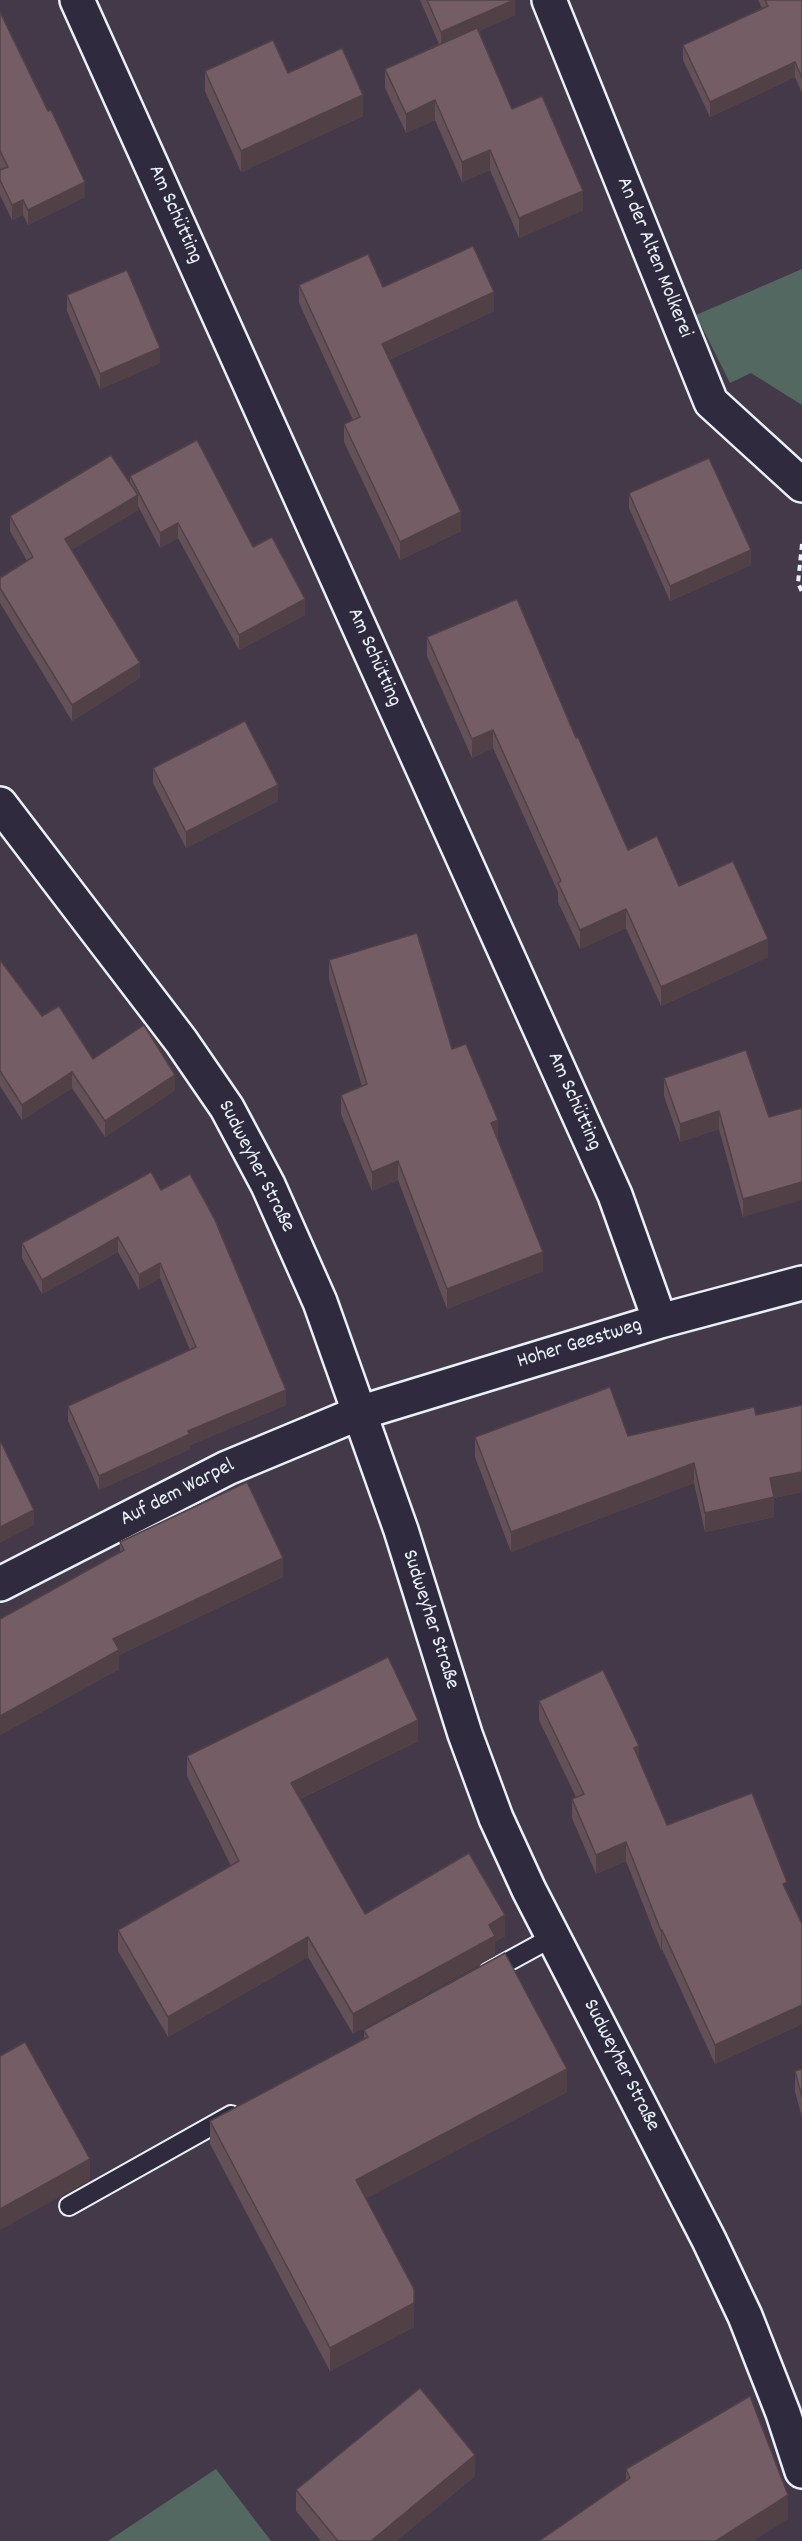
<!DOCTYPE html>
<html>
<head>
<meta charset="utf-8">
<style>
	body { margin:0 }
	canvas { display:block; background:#443949 }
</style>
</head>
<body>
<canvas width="802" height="2541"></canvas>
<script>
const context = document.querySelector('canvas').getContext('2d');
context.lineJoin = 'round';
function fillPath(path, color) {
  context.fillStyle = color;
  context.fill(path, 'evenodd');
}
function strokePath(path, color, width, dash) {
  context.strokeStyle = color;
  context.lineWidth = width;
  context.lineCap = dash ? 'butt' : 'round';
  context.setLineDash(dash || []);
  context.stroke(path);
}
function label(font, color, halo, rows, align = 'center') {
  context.font = font + ' Dekko,sans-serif';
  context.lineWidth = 5;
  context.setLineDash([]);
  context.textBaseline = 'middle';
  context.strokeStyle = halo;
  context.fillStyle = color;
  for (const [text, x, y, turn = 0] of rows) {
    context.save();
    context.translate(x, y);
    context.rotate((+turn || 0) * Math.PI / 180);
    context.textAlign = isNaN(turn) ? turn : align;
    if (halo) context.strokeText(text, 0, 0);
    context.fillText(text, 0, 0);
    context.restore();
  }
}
const green = new Path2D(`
	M 802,269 L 802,405 L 751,373 L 730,383 L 696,315 Z
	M 216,2469 L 271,2541 L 108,2541 Z`);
const path = new Path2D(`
	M 802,544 L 798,583 L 802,592`);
const service = new Path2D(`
	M 489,1972 L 553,1937
	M 69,2206 L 231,2115`);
const minor = new Path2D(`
	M 77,0 L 615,1195 L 660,1321
	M 549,0 L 711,402 L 802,485
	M 0,1584 L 227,1468 L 359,1413 L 660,1321 L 802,1283`);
const tertiary = new Path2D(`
	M 0,804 L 181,1041 L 227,1108 L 268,1185 L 320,1302 L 401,1530 L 465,1734 L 496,1818 L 529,1890 L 709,2240 L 745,2316 L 783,2413 L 802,2471`);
const wall = new Path2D(`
	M 420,0 L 515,0 L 515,15 L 479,31 L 512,109 L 583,210 L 519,238 L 490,170 L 462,182 L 435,120 L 406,133 L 385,88 L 385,69 L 439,44 Z
	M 758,0 L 802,0 L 802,93 L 795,77 L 710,117 L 683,60 L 683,45 L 762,8 Z
	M 0,12 L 85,197 L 28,225 L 23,215 L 12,220 L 0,195 L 0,170 L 1,170 L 0,167 Z
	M 205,71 L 288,73 L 363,116 L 241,172 L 205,91 Z
	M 299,285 L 383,287 L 494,311 L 389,360 L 461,531 L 400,560 L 344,442 L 344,424 L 353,420 L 299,303 Z
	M 67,295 L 160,363 L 100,389 L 67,311 Z
	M 130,476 L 253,547 L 305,615 L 239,650 L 178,538 L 160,548 L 138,506 L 138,510 L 71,550 L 140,678 L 72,721 L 0,603 L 0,578 L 27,561 L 10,531 L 10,516 L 130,483 Z
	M 629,493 L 751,565 L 670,601 L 629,508 Z
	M 427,637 L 576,738 L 628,850 L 679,886 L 768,957 L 661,1006 L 626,928 L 580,949 L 558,902 L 558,892 L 493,748 L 472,758 L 427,656 Z
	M 153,768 L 278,801 L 186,848 L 153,783 Z
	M 0,960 L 42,1016 L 93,1059 L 175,1090 L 105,1137 L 72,1088 L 22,1120 L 0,1086 Z
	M 329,960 L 452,1049 L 498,1139 L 543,1271 L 447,1309 L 398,1180 L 372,1191 L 341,1114 L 341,1095 L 362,1086 L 329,979 Z
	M 746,1050 L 743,1217 L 719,1129 L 680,1142 L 664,1096 L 664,1078 Z
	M 161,1190 L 286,1405 L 190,1445 L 190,1449 L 99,1490 L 68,1421 L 68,1406 L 190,1350 L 160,1278 L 139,1290 L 118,1252 L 42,1294 L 22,1258 L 22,1243 Z
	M 802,1405 L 802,1492 L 774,1498 L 774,1517 L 705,1532 L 694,1483 L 511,1552 L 475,1457 L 475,1437 L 628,1436 L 756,1415 Z
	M 120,1542 L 283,1577 L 119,1655 L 119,1669 L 0,1735 L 120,1552 Z
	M 539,1701 L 639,1759 L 667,1825 L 787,1891 L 802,1924 L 802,2024 L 715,2064 L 662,1949 L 661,1950 L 626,1861 L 596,1874 L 572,1818 L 572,1799 L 576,1797 L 539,1720 Z
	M 418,1741 L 300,1799 L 365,1914 L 505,1936 L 495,1942 L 495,1956 L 353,2034 L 308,1957 L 168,2037 L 118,1951 L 118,1930 L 231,1866 L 187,1776 L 187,1756 Z
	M 364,2030 L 567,2092 L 366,2198 L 414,2327 L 330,2371 L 210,2144 L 210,2121 L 364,2039 Z
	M 802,2069 L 802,2117 L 795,2092 L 795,2071 Z
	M 626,2469 L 788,2519 L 626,2481 Z
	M 475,2476 L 396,2541 L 321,2541 L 296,2511 L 296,2490 Z`);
const shadedWall = new Path2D(`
	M 515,0 L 515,15 L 441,48 L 441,32 Z
	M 795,62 L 795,77 L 710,117 L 710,102 Z
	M 363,95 L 363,116 L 241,172 L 241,151 Z
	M 435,100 L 435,120 L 406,133 L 406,114 Z
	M 490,150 L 490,170 L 462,182 L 462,162 Z
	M 85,182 L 85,197 L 28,225 L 28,210 Z
	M 583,191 L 583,210 L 519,238 L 519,218 Z
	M 23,200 L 23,215 L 12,220 L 12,205 Z
	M 494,292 L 494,311 L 382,363 L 382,344 Z
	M 160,348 L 160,363 L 100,389 L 100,374 Z
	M 138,495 L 138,510 L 65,554 L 65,539 Z
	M 461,512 L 461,531 L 400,560 L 400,542 Z
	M 178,523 L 178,538 L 160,548 L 160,533 Z
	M 751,550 L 751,565 L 670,601 L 670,586 Z
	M 305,599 L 305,615 L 239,650 L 239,635 Z
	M 140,663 L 140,678 L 72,721 L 72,705 Z
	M 493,730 L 493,748 L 472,758 L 472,739 Z
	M 278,785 L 278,801 L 186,848 L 186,832 Z
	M 626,909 L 626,928 L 580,949 L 580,930 Z
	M 768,939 L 768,957 L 661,1006 L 661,987 Z
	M 72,1072 L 72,1088 L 22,1120 L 22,1105 Z
	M 175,1075 L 175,1090 L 105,1137 L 105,1121 Z
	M 719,1111 L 719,1129 L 680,1142 L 680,1124 Z
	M 498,1120 L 498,1139 L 491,1123 Z
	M 398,1161 L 398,1180 L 372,1191 L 372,1172 Z
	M 802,1182 L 802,1200 L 743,1217 L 743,1199 Z
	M 118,1237 L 118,1252 L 42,1294 L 42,1280 Z
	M 543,1252 L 543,1271 L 447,1309 L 447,1289 Z
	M 160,1263 L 160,1278 L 139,1290 L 139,1275 Z
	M 286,1390 L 286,1405 L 190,1445 L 190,1449 L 99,1490 L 99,1476 L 188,1431 Z
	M 694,1463 L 694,1483 L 511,1552 L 511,1532 Z
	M 802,1472 L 802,1492 L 774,1498 L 774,1517 L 705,1532 L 705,1513 L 770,1478 Z
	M 34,1510 L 34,1525 L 0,1543 L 0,1527 Z
	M 283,1558 L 283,1577 L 119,1655 L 119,1669 L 0,1735 L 0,1716 L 113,1639 Z
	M 418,1720 L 418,1741 L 291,1803 L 291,1783 Z
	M 639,1746 L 639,1765 L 634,1748 Z
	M 626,1842 L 626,1861 L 596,1874 L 596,1855 Z
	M 505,1915 L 505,1936 L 495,1942 L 495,1956 L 353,2034 L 353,2014 L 489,1925 Z
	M 662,1930 L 662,1949 L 661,1950 L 661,1931 Z
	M 308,1937 L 308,1957 L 168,2037 L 168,2017 Z
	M 802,2005 L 802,2024 L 715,2064 L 715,2045 Z
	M 567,2069 L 567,2092 L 356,2204 L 356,2180 Z
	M 90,2159 L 90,2180 L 0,2230 L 0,2209 Z
	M 414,2303 L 414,2327 L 330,2371 L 330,2348 Z
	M 475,2455 L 475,2476 L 396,2541 L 371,2541 Z
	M 788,2495 L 788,2519 L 753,2541 L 716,2541 Z`);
const building = new Path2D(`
	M 427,0 L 514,0 L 441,32 Z
	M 765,0 L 802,0 L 802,78 L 795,62 L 710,102 L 683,45 L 768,6 Z
	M 0,12 L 48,111 L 51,110 L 85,182 L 28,210 L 23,200 L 12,205 L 0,180 L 0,170 L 8,167 L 0,151 Z
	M 477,28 L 512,109 L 542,96 L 583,191 L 519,218 L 490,150 L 462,162 L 435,100 L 406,114 L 385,69 Z
	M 273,40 L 288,73 L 342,48 L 363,95 L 241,151 L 205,71 Z
	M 473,246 L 494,292 L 382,344 L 461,512 L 400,542 L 344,424 L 360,417 L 299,285 L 368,254 L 383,287 Z
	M 127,270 L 160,348 L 100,374 L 67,295 Z
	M 197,440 L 253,547 L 272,537 L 305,599 L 239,635 L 178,523 L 160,533 L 130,476 Z
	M 111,455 L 138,495 L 65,539 L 140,663 L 72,705 L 0,588 L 0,578 L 33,557 L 10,516 Z
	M 709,458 L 751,550 L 670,586 L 629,493 Z
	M 517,599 L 576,738 L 578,737 L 628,850 L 657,836 L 679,886 L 733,861 L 768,939 L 661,987 L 626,909 L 580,930 L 558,883 L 561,881 L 493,730 L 472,739 L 427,637 Z
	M 245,721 L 278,785 L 186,832 L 153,768 Z
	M 417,933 L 452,1049 L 466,1044 L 498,1120 L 491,1123 L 543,1252 L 447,1289 L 398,1161 L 372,1172 L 341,1095 L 367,1084 L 329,960 Z
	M 0,960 L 42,1016 L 59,1006 L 93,1059 L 144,1025 L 175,1075 L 105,1121 L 72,1072 L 22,1105 L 0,1071 Z
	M 746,1050 L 769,1117 L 802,1108 L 802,1182 L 743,1199 L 719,1111 L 680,1124 L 664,1078 Z
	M 151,1172 L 161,1190 L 190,1174 L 215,1220 L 286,1390 L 188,1431 L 190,1434 L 99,1476 L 68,1406 L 196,1347 L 160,1263 L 139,1275 L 118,1237 L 42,1280 L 22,1243 Z
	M 610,1387 L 628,1436 L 754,1407 L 756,1415 L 802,1405 L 802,1472 L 770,1478 L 774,1497 L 705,1513 L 694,1463 L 511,1532 L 475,1437 Z
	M 1,1442 L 34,1510 L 0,1527 L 0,1443 Z
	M 247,1482 L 283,1558 L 113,1639 L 119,1650 L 0,1716 L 0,1619 L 124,1550 L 120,1542 Z
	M 388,1657 L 418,1720 L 291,1783 L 365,1914 L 469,1853 L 505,1915 L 489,1925 L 495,1936 L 353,2014 L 308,1937 L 168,2017 L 118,1930 L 239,1861 L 187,1756 Z
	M 603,1670 L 639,1746 L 634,1748 L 667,1825 L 752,1793 L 787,1882 L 783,1884 L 802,1924 L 802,2005 L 715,2045 L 662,1930 L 661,1931 L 626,1842 L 596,1855 L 572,1799 L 584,1794 L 539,1701 Z
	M 505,1953 L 567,2069 L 356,2180 L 414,2289 L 414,2303 L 330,2348 L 210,2121 L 368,2037 L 364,2030 Z
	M 25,2042 L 90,2159 L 0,2209 L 0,2056 Z
	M 802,2069 L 802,2097 L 795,2071 Z
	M 420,2388 L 475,2455 L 371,2541 L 338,2541 L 296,2490 Z
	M 750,2396 L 788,2495 L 716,2541 L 539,2541 L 630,2478 L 626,2469 Z`);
const streetNames = [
	["Am Schütting",174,215,66],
	["An der Alten Molkerei",653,258,68],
	["Am Schütting",373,658,66],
	["Am Schütting",573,1102,66],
	["Sudweyher Straße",255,1167,63],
	["Hoher Geestweg",580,1345,-17],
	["Auf dem Warpel",178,1494,-27],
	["Sudweyher Straße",429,1620,72],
	["Sudweyher Straße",620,2066,63]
];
fillPath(green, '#546862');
strokePath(service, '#e8f1f8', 22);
strokePath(minor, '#e8f1f8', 38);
strokePath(tertiary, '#e8f1f8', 38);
strokePath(path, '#e8f1f8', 4, [6, 4.5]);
strokePath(service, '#2f2a3d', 18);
strokePath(minor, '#2f2a3d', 33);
strokePath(tertiary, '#2f2a3d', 33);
fillPath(wall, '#645057');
fillPath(shadedWall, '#514147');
fillPath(building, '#745d65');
strokePath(building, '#514147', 1.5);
label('21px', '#e8f1f8', '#2f2a3d', streetNames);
</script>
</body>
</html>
